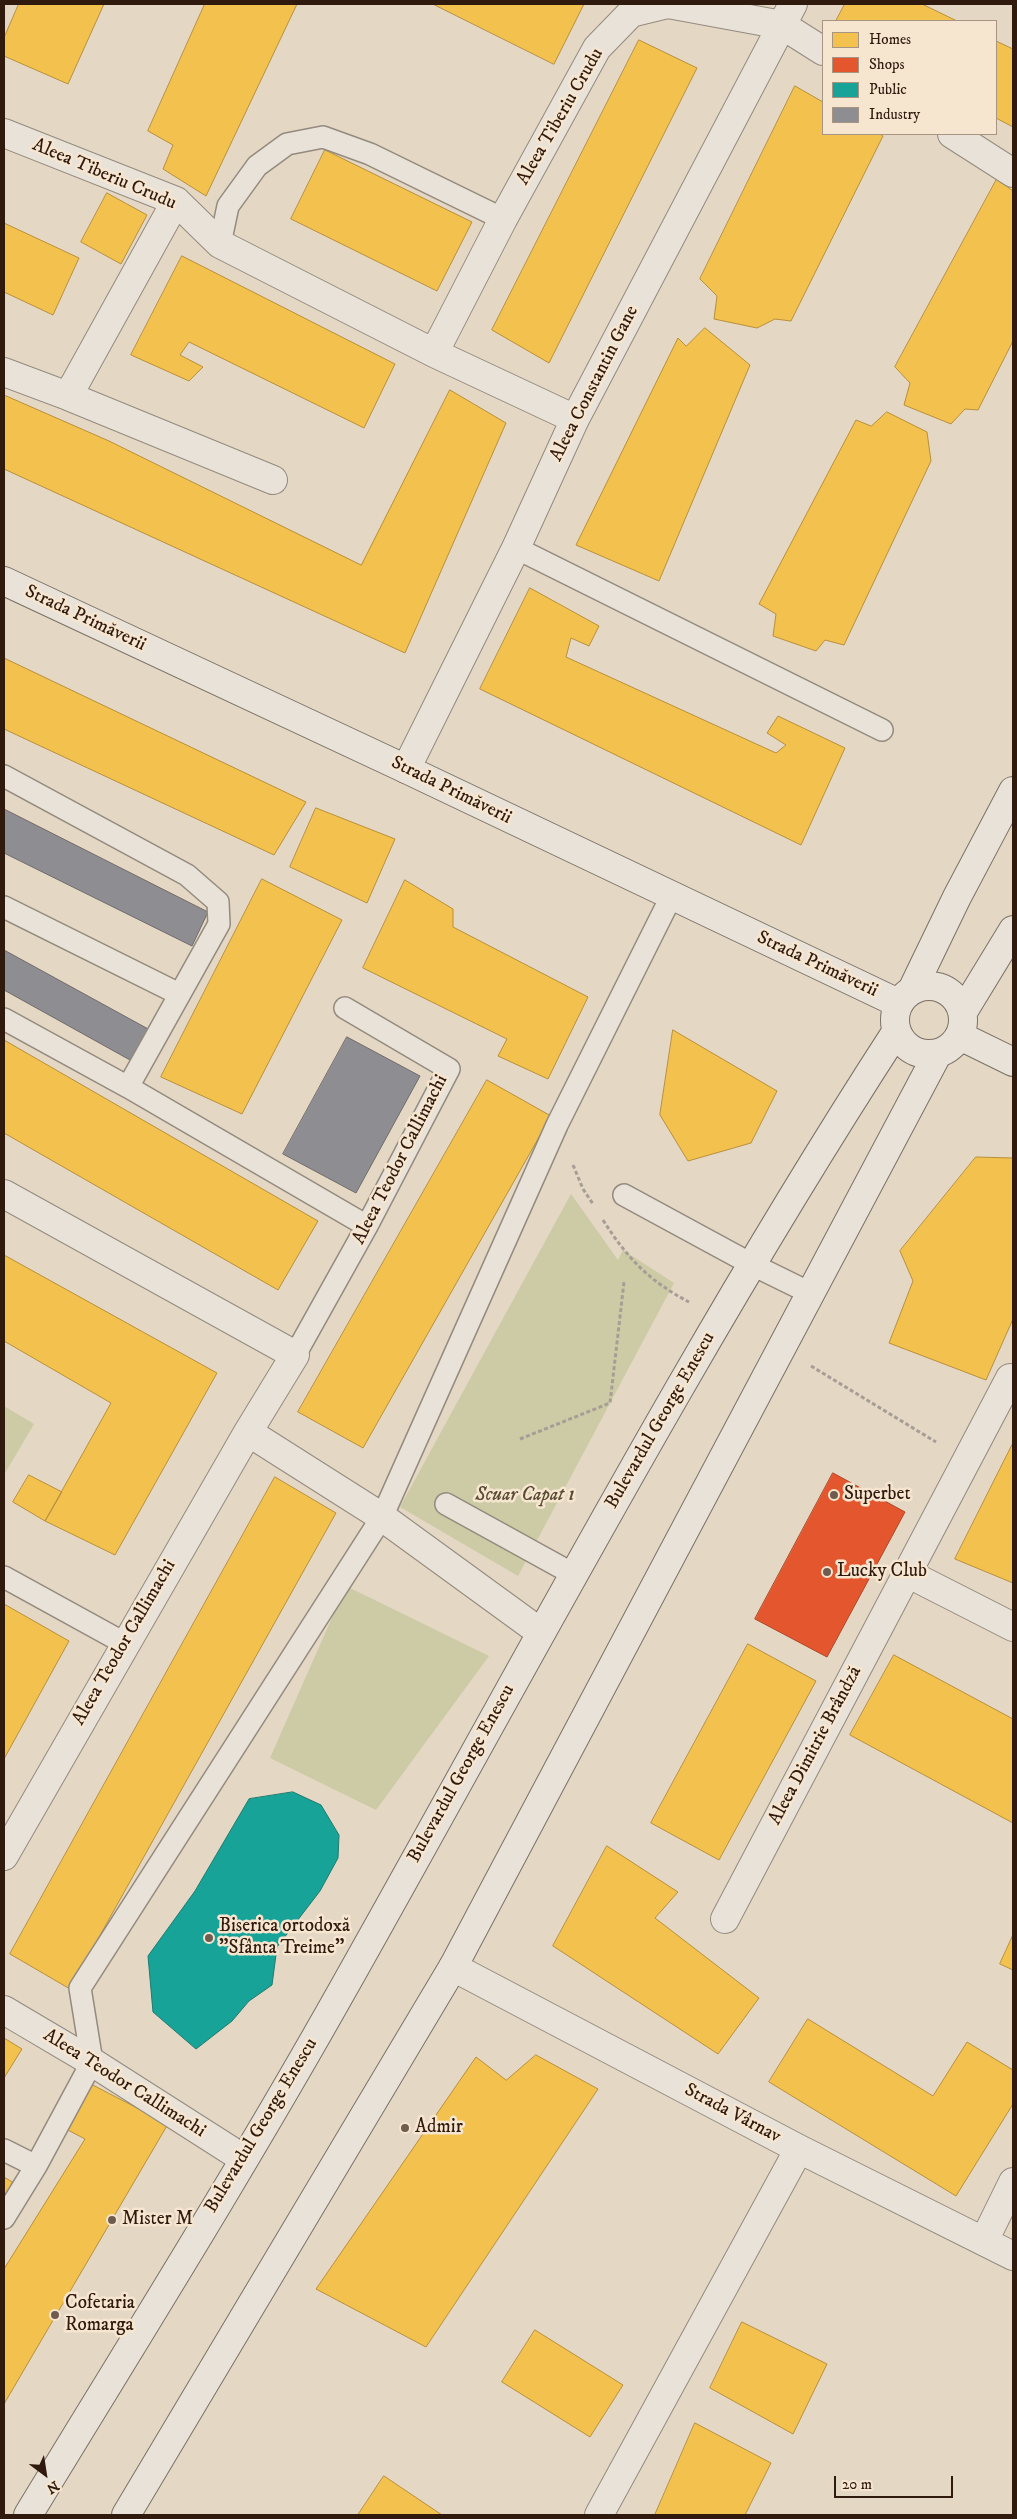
<!DOCTYPE html>
<html>
<head>
<meta charset="utf-8">
<style>
	body { margin:0 }
	#map { position:relative; width:1017px; height:2519px; overflow:hidden; background:#e4d7c4; font-family:"IM FELL DW Pica",serif }
	canvas { display:block }
	.frame { position:absolute; inset:0; border:5px solid #301a0e; pointer-events:none }
	.legend { position:absolute; left:822px; top:20px; width:175px; height:115px; box-sizing:border-box; background:#f6e6d0; border:1px solid #a79482; margin:0; padding:6px 9px; list-style:none; font-size:15px; color:#301a0e }
	.legend li { display:flex; align-items:center; gap:10px; height:25px }
	.legend b { width:25px; border:1px solid #a79482 }
	.north { position:absolute; left:20px; top:2449px; width:50px; height:50px; -webkit-text-stroke:4px #f6e6d0; paint-order:stroke; rotate:149deg; font-size:14px; font-weight:700; line-height:20px; text-align:center; color:#301a0e }
	.north::after { content:''; display:block; margin:auto; width:18px; height:22px; background:#301a0e; clip-path:polygon(50% 0,100% 100%,50% 72%,0 100%) }
	.scale { position:absolute; left:834px; top:2476px; width:119px; height:22px; box-sizing:border-box; border:2px solid #301a0e; border-top:0; padding-left:6px; font-size:15px; line-height:18px; white-space:nowrap; color:#301a0e; -webkit-text-stroke:4px #f6e6d0; paint-order:stroke }
</style>
</head>
<body>
<div id="map">
<canvas width="1017" height="2519"></canvas>
<div class="frame"></div>
<ul class="legend">
<li><b style="height:14px;background:#f2c14e"></b>Homes</li>
<li><b style="height:14px;background:#e4572e"></b>Shops</li>
<li><b style="height:14px;background:#17a398"></b>Public</li>
<li><b style="height:14px;background:#8d8d92"></b>Industry</li>
</ul>
<div class="north">N</div>
<div class="scale">20 m</div>
</div>
<script>
const context = document.querySelector('canvas').getContext('2d');
context.lineJoin = 'round';
function fillPath(path, color) {
  context.fillStyle = color;
  context.fill(path, 'evenodd');
}
function strokePath(path, color, width, dash) {
  context.strokeStyle = color;
  context.lineWidth = width;
  context.lineCap = dash ? 'butt' : 'round';
  context.setLineDash(dash || []);
  context.stroke(path);
}
function label(font, color, halo, rows, align = 'center') {
  context.font = font + ' "IM FELL DW Pica",serif';
  context.lineWidth = 5;
  context.setLineDash([]);
  context.textBaseline = 'middle';
  context.strokeStyle = halo;
  context.fillStyle = color;
  for (const [text, x, y, turn = 0] of rows) {
    context.save();
    context.translate(x, y);
    context.rotate((+turn || 0) * Math.PI / 180);
    context.textAlign = isNaN(turn) ? turn : align;
    if (halo) context.strokeText(text, 0, 0);
    context.fillText(text, 0, 0);
    context.restore();
  }
}
const green = new Path2D(`
	M 571,1194 L 618,1260 L 623,1250 L 674,1283 L 518,1576 L 400,1507 Z
	M 4,1406 L 34,1424 L 4,1475 Z
	M 346,1586 L 489,1656 L 376,1810 L 270,1758 Z`);
const homes = new Path2D(`
	M 19,4 L 104,4 L 68,84 L 4,56 L 4,38 Z
	M 205,4 L 297,4 L 206,196 L 163,169 L 173,145 L 148,131 Z
	M 433,4 L 584,4 L 554,64 Z
	M 845,4 L 922,4 L 957,21 L 836,21 Z
	M 639,40 L 697,68 L 549,363 L 492,330 Z
	M 996,41 L 1013,49 L 1013,127 L 996,118 Z
	M 795,86 L 823,102 L 823,134 L 880,134 L 883,136 L 791,321 L 775,319 L 757,328 L 714,319 L 717,296 L 700,279 Z
	M 325,150 L 472,222 L 437,291 L 291,219 Z
	M 997,179 L 1013,191 L 1013,341 L 978,410 L 965,409 L 951,424 L 904,405 L 910,383 L 895,367 Z
	M 107,193 L 147,215 L 121,264 L 81,242 Z
	M 4,223 L 79,258 L 53,315 L 4,292 Z
	M 182,256 L 395,364 L 364,428 L 189,342 L 180,355 L 203,367 L 189,381 L 131,355 Z
	M 705,328 L 750,365 L 659,581 L 576,545 L 678,338 L 686,346 Z
	M 450,390 L 506,423 L 405,653 L 4,469 L 4,395 L 109,441 L 361,565 Z
	M 887,412 L 927,432 L 931,461 L 844,645 L 825,640 L 816,651 L 773,636 L 776,614 L 759,604 L 856,420 L 871,426 Z
	M 530,588 L 599,626 L 589,646 L 571,638 L 566,657 L 776,753 L 786,745 L 767,733 L 778,716 L 845,748 L 801,845 L 480,689 Z
	M 4,658 L 306,802 L 274,855 L 4,729 Z
	M 316,808 L 395,839 L 367,903 L 290,867 Z
	M 262,879 L 342,920 L 242,1114 L 161,1077 Z
	M 405,880 L 453,909 L 453,927 L 588,997 L 548,1079 L 498,1056 L 507,1039 L 363,968 Z
	M 673,1030 L 777,1091 L 751,1143 L 688,1161 L 660,1115 Z
	M 4,1040 L 318,1221 L 278,1290 L 4,1133 Z
	M 487,1080 L 551,1116 L 363,1448 L 298,1412 Z
	M 976,1157 L 1013,1158 L 1013,1319 L 986,1380 L 889,1343 L 913,1281 L 900,1251 Z
	M 4,1255 L 217,1373 L 115,1555 L 45,1521 L 111,1403 L 4,1341 Z
	M 1013,1443 L 1013,1583 L 955,1559 Z
	M 29,1475 L 62,1492 L 45,1521 L 13,1502 Z
	M 275,1477 L 336,1513 L 70,1989 L 10,1954 Z
	M 4,1604 L 69,1641 L 4,1759 Z
	M 748,1644 L 816,1681 L 719,1860 L 651,1823 Z
	M 894,1655 L 1013,1719 L 1013,1823 L 850,1735 Z
	M 607,1846 L 678,1892 L 655,1918 L 759,1998 L 718,2054 L 553,1946 Z
	M 1013,1935 L 1013,1970 L 1000,1964 Z
	M 808,2019 L 933,2096 L 967,2042 L 1013,2070 L 1013,2104 L 956,2196 L 769,2082 Z
	M 4,2038 L 22,2049 L 4,2078 Z
	M 536,2055 L 598,2089 L 426,2347 L 316,2289 L 476,2057 L 506,2080 Z
	M 87,2082 L 168,2124 L 4,2404 L 4,2269 L 85,2139 L 64,2128 Z
	M 4,2177 L 19,2186 L 4,2215 Z
	M 742,2322 L 827,2364 L 793,2434 L 710,2388 Z
	M 535,2330 L 623,2385 L 590,2437 L 502,2382 Z
	M 695,2423 L 771,2463 L 745,2515 L 655,2515 Z
	M 384,2476 L 442,2515 L 358,2515 Z`);
const shops = new Path2D(`
	M 833,1473 L 905,1512 L 827,1657 L 755,1619 Z`);
const public = new Path2D(`
	M 293,1792 L 321,1805 L 339,1835 L 338,1858 L 320,1891 L 277,1947 L 272,1985 L 249,2001 L 232,2021 L 196,2049 L 153,2012 L 148,1956 L 195,1891 L 249,1799 Z`);
const industry = new Path2D(`
	M 4,809 L 208,912 L 192,946 L 4,853 Z
	M 4,950 L 150,1030 L 130,1060 L 4,990 Z
	M 347,1037 L 420,1076 L 356,1193 L 283,1154 Z`);
const path = new Path2D(`
	M 573,1165 L 583,1189 L 593,1204
	M 603,1220 C 627,1258 649,1281 689,1302
	M 811,1366 L 936,1442
	M 520,1439 L 610,1403 L 624,1282`);
const service = new Path2D(`
	M 220,244 L 228,206 L 257,166 L 287,144 L 323,137 L 370,154 L 503,219
	M 516,548 L 882,730
	M 4,776 L 187,875 L 218,902 L 219,924 L 128,1087
	M 4,907 L 179,994
	M 4,1019 L 128,1087 L 367,1226
	M 624,1195 L 753,1265 L 810,1293
	M 295,1355 L 367,1226 L 449,1069 L 345,1008
	M 446,1504 L 573,1574
	M 4,1577 L 124,1643
	M 4,2150 L 36,2166
	M 4,2218 L 36,2166 L 92,2062 L 80,1988 L 382,1517 L 557,1125 L 671,897`);
const minor = new Path2D(`
	M 4,133 L 176,201 L 220,244 L 434,353 L 575,419
	M 952,134 L 1013,173
	M 434,353 L 503,219 L 597,48 L 631,13 L 668,4 L 782,25 L 823,51
	M 4,372 L 68,396 L 176,201
	M 68,396 L 273,480
	M 406,769 L 516,548 L 575,419 L 793,4
	M 4,1194 L 295,1355 L 248,1432 L 382,1517 L 540,1632
	M 907,1573 L 1013,1627
	M 4,1856 L 248,1432
	M 725,1919 L 1010,1378
	M 453,1967 L 799,2149 L 1013,2256
	M 4,2010 L 92,2062 L 244,2159
	M 984,2241 L 1013,2182
	M 599,2515 L 799,2149`);
const secondary = new Path2D(`
	M 4,581 L 406,769 L 898,1003
	M895 1020a34 34 0 1 1 68 0a34 34 0 1 1-68 0Z
	M 913,988 L 957,897 L 1013,791
	M 963,1012 L 1013,930
	M 960,1036 L 1013,1062
	M 28,2515 C 134,2341 243,2167 343,1989 C 524,1668 695,1342 896,1032
	M 126,2515 L 453,1967 L 938,1053`);
const markers = [
	[834,1495,5,"#6f5c4e"],
	[827,1572,5,"#6f5c4e"],
	[209,1938,5,"#6f5c4e"],
	[405,2128,5,"#6f5c4e"],
	[112,2220,5,"#6f5c4e"],
	[55,2315,5,"#6f5c4e"]
];
const streetNames = [
	["Aleea Tiberiu Crudu",561,117,-60],
	["Aleea Tiberiu Crudu",104,175,23],
	["Aleea Constantin Gane",595,384,-63],
	["Strada Primăverii",85,619,25],
	["Strada Primăverii",451,791,26],
	["Strada Primăverii",817,965,25],
	["Aleea Teodor Callimachi",401,1160,-63],
	["Bulevardul George Enescu",661,1421,-60],
	["Aleea Teodor Callimachi",125,1643,-60],
	["Aleea Dimitrie Brândză",816,1746,-62],
	["Bulevardul George Enescu",462,1774,-61],
	["Aleea Teodor Callimachi",124,2084,32],
	["Strada Vârnav",732,2114,28],
	["Bulevardul George Enescu",262,2126,-59]
];
const poiNames = [
	["Superbet",844,1495],
	["Lucky Club",837,1572],
	["Biserica ortodoxă",219,1927],
	["\"Sfânta Treime\"",219,1949],
	["Admir",415,2128],
	["Mister M",122,2220],
	["Cofetaria",65,2304],
	["Romarga",65,2326]
];
const parkNames = [
	["Scuar Capat 1",525,1496]
];
fillPath(green, '#cdcaa6');
fillPath(homes, '#f2c14e');
strokePath(homes, '#b88f3b', 1);
fillPath(shops, '#e4572e');
strokePath(shops, '#ae4524', 1);
fillPath(public, '#17a398');
strokePath(public, '#1e7a6f', 1);
fillPath(industry, '#8d8d92');
strokePath(industry, '#716a6a', 1);
strokePath(service, '#948a7e', 24);
strokePath(minor, '#948a7e', 30);
strokePath(secondary, '#7b7166', 30);
strokePath(path, '#a69e96', 3, [4, 2.5]);
strokePath(service, '#e9e2d8', 21);
strokePath(minor, '#e9e2d8', 28);
strokePath(secondary, '#e9e2d8', 28);
for (const [x, y, r, color] of markers) {
  const dot = new Path2D();
  dot.arc(x, y, r, 0, 2 * Math.PI);
  context.fillStyle = color;
  context.fill(dot);
  strokePath(dot, '#f6e6d0', 2);
}
label('19px', '#301a0e', '#f6e6d0', streetNames);
label('19px', '#301a0e', '#f6e6d0', poiNames, 'left');
label('italic 19px', '#594c34', '#f6e6d0', parkNames);
</script>
</body>
</html>
